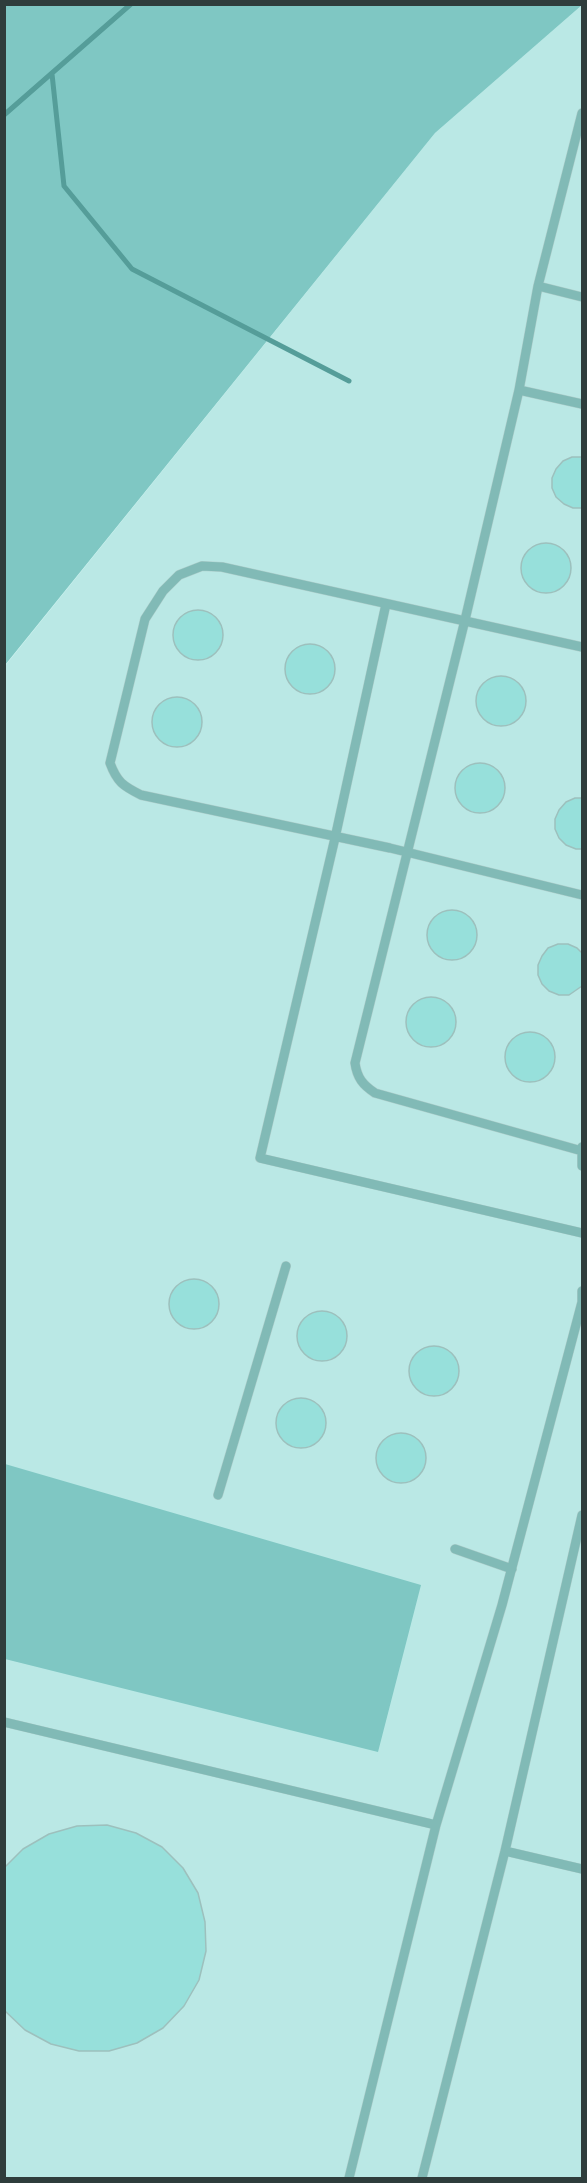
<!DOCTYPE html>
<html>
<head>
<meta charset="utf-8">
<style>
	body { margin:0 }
	#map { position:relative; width:587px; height:2183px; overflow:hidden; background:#cff3f0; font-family:"Golos Text",sans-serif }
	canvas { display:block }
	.frame { position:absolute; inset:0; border:6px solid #2f3d3c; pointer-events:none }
</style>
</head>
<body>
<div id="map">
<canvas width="587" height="2183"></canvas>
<div class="frame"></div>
</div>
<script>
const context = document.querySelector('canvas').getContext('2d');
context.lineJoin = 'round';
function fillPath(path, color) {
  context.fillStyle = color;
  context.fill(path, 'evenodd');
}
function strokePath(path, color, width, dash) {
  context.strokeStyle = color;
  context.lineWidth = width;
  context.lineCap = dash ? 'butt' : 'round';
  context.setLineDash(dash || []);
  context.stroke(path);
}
const built = new Path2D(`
	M 582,5 L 582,2178 L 5,2178 L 5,666 L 435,133 Z`);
const forest = new Path2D(`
	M 5,4 L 582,5 L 435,133 L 5,665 Z
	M 5,1464 L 421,1585 L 378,1752 L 5,1659 Z`);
const stream = new Path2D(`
	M 52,74 L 64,186 L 132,269 L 349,381
	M 4,115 L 131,4`);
const building = new Path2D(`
	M 572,457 L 582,457 L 582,508 L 573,508 L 564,504 L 556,497 L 552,488 L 552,478 L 556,469 L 563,461 Z
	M521 568a25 25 0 1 1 50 0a25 25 0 1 1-50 0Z
	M173 635a25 25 0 1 1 50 0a25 25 0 1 1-50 0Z
	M285 669a25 25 0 1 1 50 0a25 25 0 1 1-50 0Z
	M476 701a25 25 0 1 1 50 0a25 25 0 1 1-50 0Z
	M152 722a25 25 0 1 1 50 0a25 25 0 1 1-50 0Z
	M455 788a25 25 0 1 1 50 0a25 25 0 1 1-50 0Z
	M 575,798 L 582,798 L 582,849 L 576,849 L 566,845 L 559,838 L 555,829 L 555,819 L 559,810 L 566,802 Z
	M427 935a25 25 0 1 1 50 0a25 25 0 1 1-50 0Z
	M 558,944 L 568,944 L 577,948 L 582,953 L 582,986 L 569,995 L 559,995 L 549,991 L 542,984 L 538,975 L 538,965 L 542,956 L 548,948 Z
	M406 1022a25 25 0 1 1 50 0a25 25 0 1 1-50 0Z
	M505 1057a25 25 0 1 1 50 0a25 25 0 1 1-50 0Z
	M169 1304a25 25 0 1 1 50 0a25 25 0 1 1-50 0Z
	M297 1336a25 25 0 1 1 50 0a25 25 0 1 1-50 0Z
	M409 1371a25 25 0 1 1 50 0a25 25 0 1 1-50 0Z
	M276 1423a25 25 0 1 1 50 0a25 25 0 1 1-50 0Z
	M376 1458a25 25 0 1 1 50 0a25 25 0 1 1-50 0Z
	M 107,1825 L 136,1833 L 162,1847 L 183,1868 L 198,1893 L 205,1922 L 206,1951 L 199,1980 L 184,2006 L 163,2028 L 137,2043 L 109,2051 L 79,2051 L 51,2044 L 25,2030 L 4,2010 L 4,1868 L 23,1849 L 49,1834 L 77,1826 Z`);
const lane = new Path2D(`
	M 582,113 L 538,286 L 519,390 L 465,620 L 355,1063 C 357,1078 363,1085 375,1093 L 582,1151 L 582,1147
	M 538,286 L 582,297
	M 519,390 L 582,404
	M 386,604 L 335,838 L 260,1158 L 582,1233
	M 582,647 L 222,567 L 202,566 L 179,575 L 163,591 L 145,619 L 110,763 C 117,782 123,786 141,795 L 390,848 L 582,895
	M 582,1151 L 582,1166
	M 218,1495 L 286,1266
	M 455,1549 L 512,1569
	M 4,1722 L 436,1825
	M 505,1851 L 582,1869
	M 349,2178 L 436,1825 L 502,1605 L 582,1302 L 582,1291
	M 422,2178 L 505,1851 L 582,1515`);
fillPath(built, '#bae8e5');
fillPath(forest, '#7fc7c3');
strokePath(stream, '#559d99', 5);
fillPath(building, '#97e0db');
strokePath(building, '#9dc0bd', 1.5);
strokePath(lane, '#afcfcc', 10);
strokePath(lane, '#81bab6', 9);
</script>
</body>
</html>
